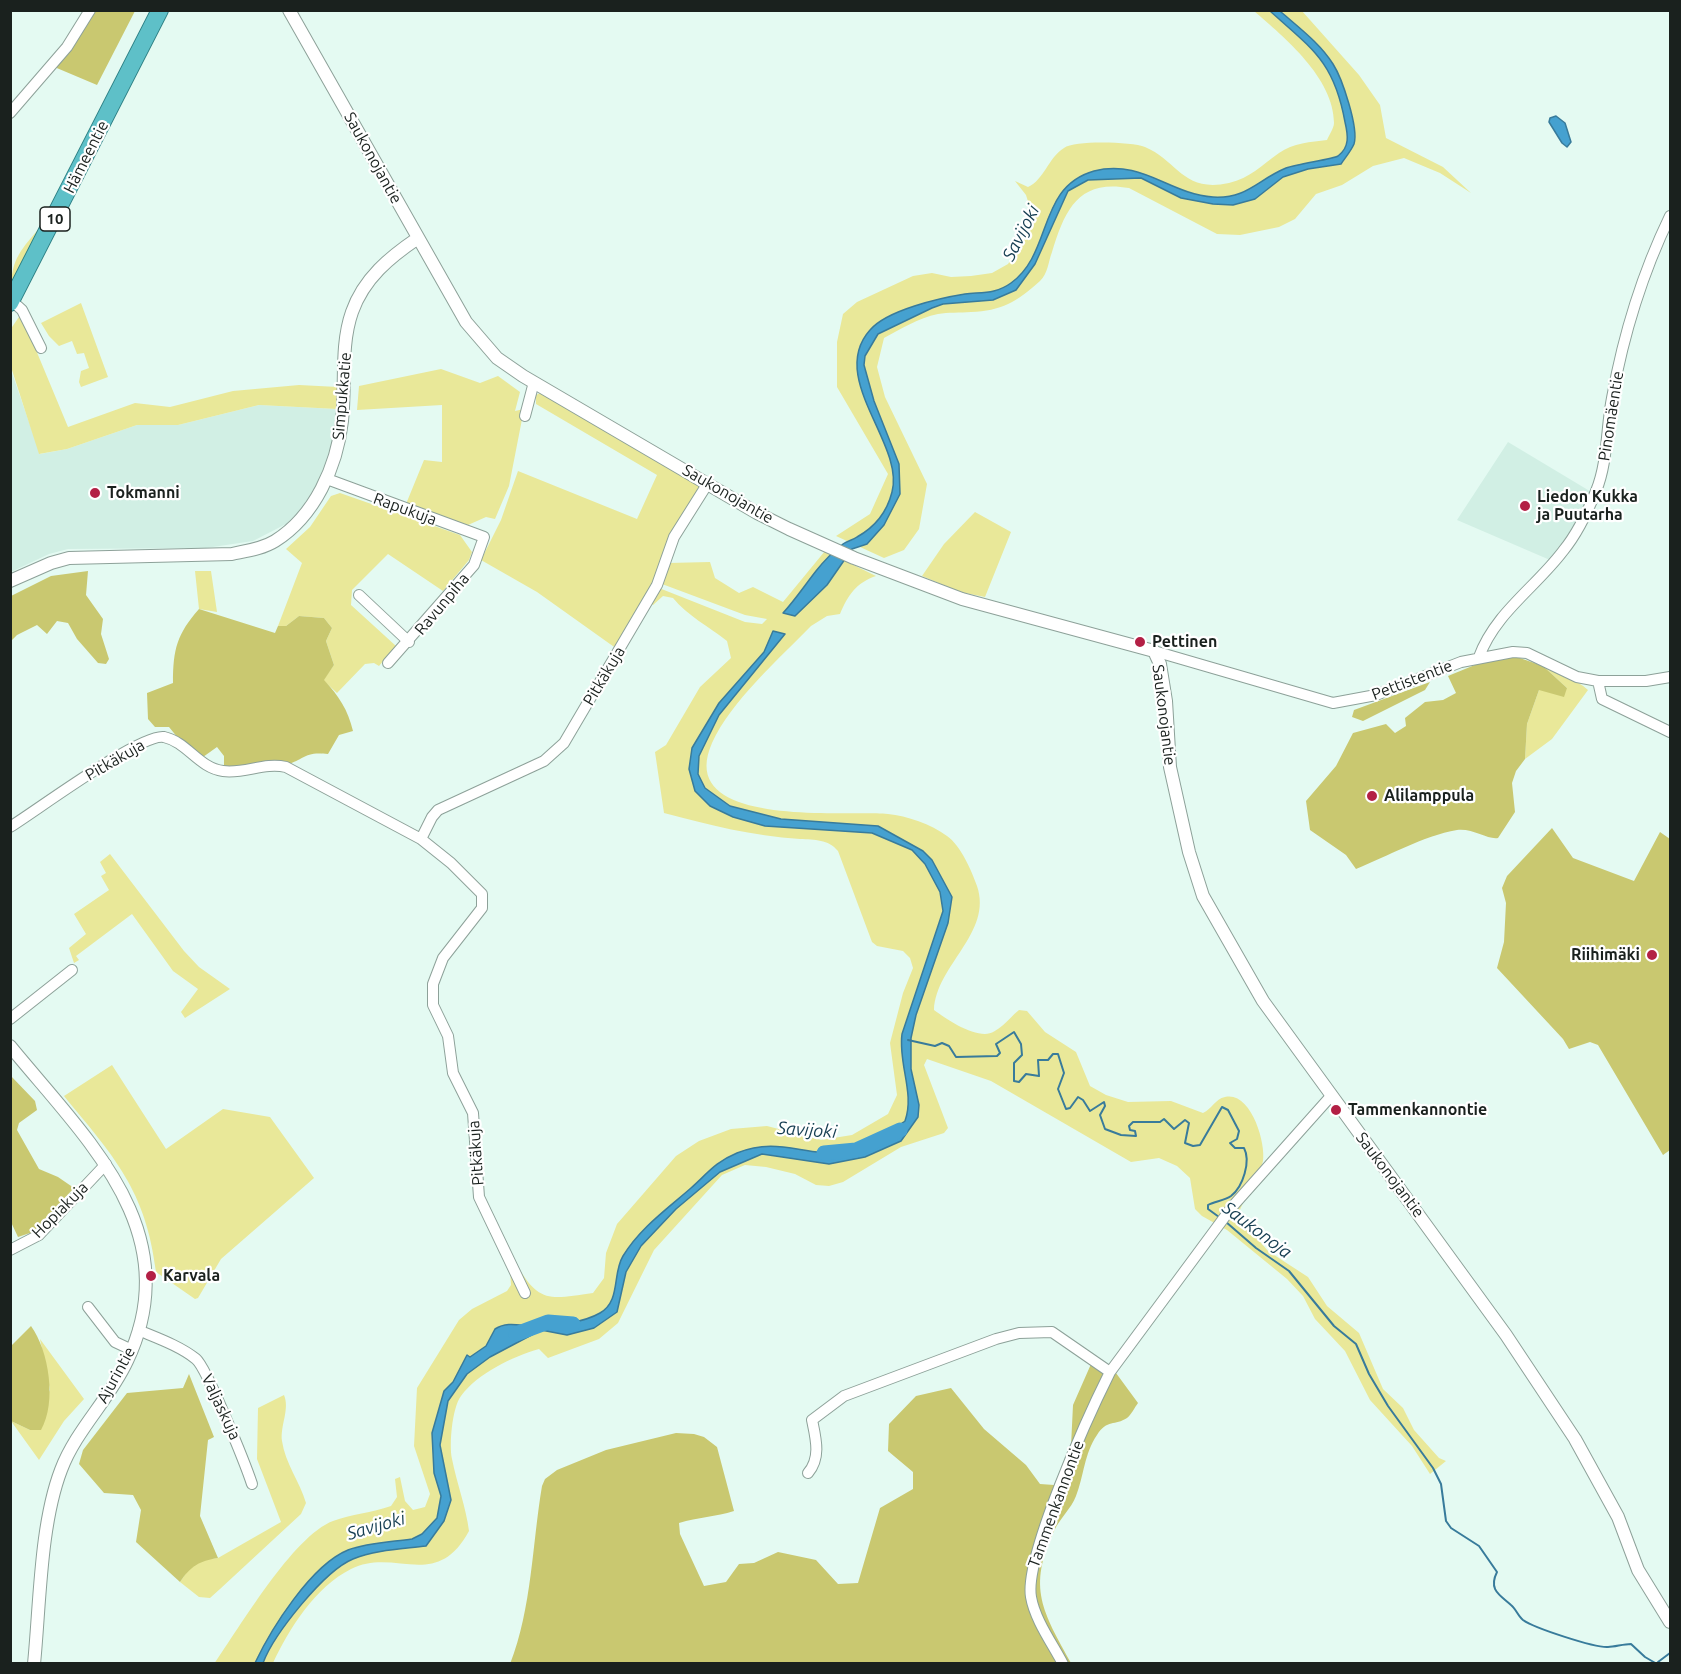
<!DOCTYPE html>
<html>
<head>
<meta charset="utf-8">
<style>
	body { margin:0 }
	#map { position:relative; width:1681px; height:1674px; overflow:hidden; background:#e4faf2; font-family:Ubuntu,sans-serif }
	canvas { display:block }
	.frame { position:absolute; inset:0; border:12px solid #1a211e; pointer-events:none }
</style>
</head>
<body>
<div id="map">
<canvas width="1681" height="1674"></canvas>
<div class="frame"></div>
</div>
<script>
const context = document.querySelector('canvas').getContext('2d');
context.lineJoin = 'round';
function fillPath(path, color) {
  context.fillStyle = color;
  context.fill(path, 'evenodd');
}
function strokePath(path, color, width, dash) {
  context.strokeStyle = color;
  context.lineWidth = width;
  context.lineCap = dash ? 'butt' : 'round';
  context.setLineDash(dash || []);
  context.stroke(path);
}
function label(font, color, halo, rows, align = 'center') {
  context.font = font + ' Ubuntu,sans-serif';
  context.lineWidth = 4.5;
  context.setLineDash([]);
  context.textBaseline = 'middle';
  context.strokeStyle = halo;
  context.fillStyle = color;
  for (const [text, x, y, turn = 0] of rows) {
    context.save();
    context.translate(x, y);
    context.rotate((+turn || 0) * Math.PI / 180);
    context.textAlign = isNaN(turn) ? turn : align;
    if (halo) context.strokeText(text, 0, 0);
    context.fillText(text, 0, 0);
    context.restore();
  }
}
const built = new Path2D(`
	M 10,367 L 40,454 L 67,449 L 137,425 L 178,425 L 259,405 L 337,409 L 334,440 L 322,476 L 301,509 L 286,524 L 253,541 L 206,548 L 68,549 L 49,554 L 11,572 Z
	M 1508,442 L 1593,493 L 1562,545 L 1550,560 L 1457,520 Z`);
const green = new Path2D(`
	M 1254,11 L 1302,11 L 1359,75 L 1380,105 L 1386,138 L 1443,167 L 1471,193 L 1440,173 L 1404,158 L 1373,166 L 1342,185 L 1316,194 L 1295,219 L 1279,227 L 1240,235 L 1217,234 L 1129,188 C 1079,179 1065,209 1052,252 C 1048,263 1048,273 1040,281 C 1017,302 1001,311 971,312 C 960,313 948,312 938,314 C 918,318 901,329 884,338 L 877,367 L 885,397 L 927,484 L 919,529 L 904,550 L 884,558 L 836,536 L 870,514 L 888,474 L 837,387 L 837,342 L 843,314 L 857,302 L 913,276 L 932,273 L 951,277 L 971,276 L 992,273 L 1008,264 L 1026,236 L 1031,211 L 1026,195 L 1015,181 L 1028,187 C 1044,180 1048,158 1064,148 C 1075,140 1132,142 1145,147 C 1178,161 1183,193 1229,183 C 1250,178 1262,165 1279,153 C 1293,143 1311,142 1327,140 C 1329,135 1334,128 1334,123 C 1334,78 1284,37 1254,11 Z
	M 41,226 L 11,290 C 11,258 22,249 41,226 Z
	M 81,303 L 108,377 L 81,387 L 79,382 L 81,371 L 89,368 L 84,353 L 77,354 L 72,341 L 59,346 L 49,336 L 41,323 Z
	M 21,314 L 68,427 L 135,403 L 170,407 L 233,391 L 299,385 L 338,387 L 337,409 L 259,405 L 178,425 L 137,425 L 67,449 L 39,454 L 11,367 L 10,330 Z
	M 441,369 L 480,383 L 498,376 L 520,392 L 515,411 L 524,409 L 509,486 L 495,519 L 486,517 L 468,525 L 406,504 L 424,460 L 442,462 L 442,405 L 357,410 L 359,386 Z
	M 540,393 L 702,486 L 657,577 L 617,649 L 537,592 L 481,560 L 501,520 L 518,471 L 637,519 L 657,475 L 536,404 L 536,395 Z
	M 340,493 L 460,535 L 472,552 L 469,560 L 443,591 L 388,554 L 352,590 L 351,605 L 396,646 L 379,666 L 374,663 L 365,664 L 337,693 L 323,680 L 334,665 L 326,641 L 332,628 L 324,618 L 299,616 L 286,626 L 278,626 L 302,563 L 286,549 L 310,527 L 331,496 Z
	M 975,512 L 1011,532 L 985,597 L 960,592 L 922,576 L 944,544 Z
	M 825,551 L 876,576 C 856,583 848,595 840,614 L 827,616 L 811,626 C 779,659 731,701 712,743 C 674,829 844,810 888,814 C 907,816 931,824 947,836 C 961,846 971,870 977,886 C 993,933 936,965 934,1010 C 946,1019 969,1034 985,1034 C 998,1034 1010,1017 1019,1010 L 1027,1011 L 1045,1032 L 1076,1052 L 1090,1086 L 1106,1095 L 1128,1102 L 1171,1101 L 1203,1113 C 1212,1109 1215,1099 1225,1097 C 1251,1091 1266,1143 1263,1161 C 1259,1180 1243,1197 1238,1216 L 1268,1251 L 1308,1277 L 1327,1306 L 1359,1333 L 1383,1389 L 1403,1408 L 1414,1430 L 1439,1458 L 1446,1461 L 1430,1474 L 1412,1446 L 1370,1400 L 1345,1351 L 1315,1319 L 1303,1296 L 1287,1279 L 1227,1230 L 1202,1216 L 1195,1209 L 1190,1178 L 1177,1166 L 1159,1158 L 1131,1162 L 991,1081 L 927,1059 L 924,1065 L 948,1128 L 944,1133 L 901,1147 L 843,1182 L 829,1186 L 816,1185 L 795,1174 L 766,1167 L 745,1165 L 722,1175 L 654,1250 L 618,1323 L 599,1339 L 548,1358 L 539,1349 C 512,1357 478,1373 461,1396 C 452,1408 449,1445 452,1459 C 457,1484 466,1507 469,1531 C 436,1592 395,1547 351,1569 C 315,1587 289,1629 273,1663 L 214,1664 C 240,1627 293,1536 333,1521 C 351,1514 372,1513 391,1506 L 397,1497 L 395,1479 L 400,1477 L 405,1501 L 413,1510 L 425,1507 L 430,1494 L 414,1446 L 417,1388 L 459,1320 L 472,1309 L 507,1291 L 511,1285 L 510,1269 L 517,1265 C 539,1304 551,1299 593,1293 L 604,1278 L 606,1253 L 617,1224 L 676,1156 L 699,1141 L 731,1129 L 767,1126 L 821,1140 L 852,1135 L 888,1114 L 897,1095 L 890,1043 L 903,993 L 913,968 L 910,958 L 903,951 L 877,946 L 872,942 L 838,851 C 828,839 815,840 800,839 C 751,836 711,825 664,813 L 655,752 L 666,745 L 700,687 L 731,658 L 727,641 C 708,626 688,616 673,598 L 663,596 L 653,605 L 650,603 L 659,588 L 745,622 L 762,624 L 767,619 L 745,615 L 662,584 L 668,563 L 710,562 L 715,578 L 739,593 L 753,587 L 783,602 Z
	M 195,571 L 211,571 L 217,612 L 199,609 Z
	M 1543,666 C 1557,675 1576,678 1588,690 L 1552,739 L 1525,759 L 1527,724 L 1539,690 L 1567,688 Z
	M 110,854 L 184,951 L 199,967 L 230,989 L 185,1018 L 181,1012 L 198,989 L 173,971 L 132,914 L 76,956 L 79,960 L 74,963 L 69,948 L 86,934 L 74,914 L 109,890 L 101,876 L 106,873 L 100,862 Z
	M 112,1065 L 166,1149 L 223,1109 L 270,1117 L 314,1178 L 221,1259 L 198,1298 L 195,1299 L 156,1272 C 146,1190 114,1157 64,1096 Z
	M 40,1339 L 84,1399 L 64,1421 L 39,1460 L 11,1421 L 30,1430 L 50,1390 Z
	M 284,1395 C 290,1409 280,1426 282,1441 C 285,1463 300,1482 306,1503 L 301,1514 L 220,1589 L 210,1598 L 199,1597 L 180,1582 L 191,1566 L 202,1560 L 218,1558 L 281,1522 L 257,1459 L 258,1408 Z`);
const forest = new Path2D(`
	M 90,11 L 135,11 L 97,85 L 52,66 Z
	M 88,571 L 86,595 L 103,619 L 101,634 L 109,659 L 106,664 L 98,663 L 77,639 L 68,623 L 57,621 L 47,634 L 37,625 L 17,635 L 11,641 L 11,596 L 51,576 Z
	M 199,609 L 275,633 L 278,626 L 286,626 L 299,616 L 324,618 L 332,628 L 326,641 L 334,665 L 324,680 C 339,696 348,710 353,731 L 339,735 L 328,754 C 303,751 305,760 287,764 C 269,769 243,768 224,766 L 224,756 L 217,747 L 203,757 L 178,738 L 169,727 L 155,727 L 148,719 L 147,693 L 173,683 C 173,649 177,634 199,609 Z
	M 1514,656 L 1543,666 L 1567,688 L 1564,697 L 1539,690 L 1527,724 L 1525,759 L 1516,771 L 1512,783 L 1515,812 L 1498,838 C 1488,840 1473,828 1457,830 C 1423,836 1388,856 1356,869 L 1346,855 L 1310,830 L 1306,801 L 1336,766 L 1353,733 L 1386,724 L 1395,733 L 1406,726 L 1405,718 L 1425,702 L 1443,700 L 1456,693 L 1448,676 L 1487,660 Z
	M 1430,682 L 1425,690 L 1363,721 L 1352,717 L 1354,710 Z
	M 1552,828 L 1573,858 L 1634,881 L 1660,832 L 1670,839 L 1670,1150 L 1663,1155 L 1598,1045 L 1590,1042 L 1569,1049 L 1563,1039 L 1497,968 L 1504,942 L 1506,903 L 1502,888 L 1507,876 Z
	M 10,1075 L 35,1101 L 37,1110 L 19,1123 L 17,1130 L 39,1169 L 58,1177 L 74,1188 L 33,1232 L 18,1237 L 10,1220 Z
	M 31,1326 C 49,1351 57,1402 41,1430 L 30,1430 L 11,1421 L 11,1346 Z
	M 1095,1355 L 1116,1373 L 1138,1403 C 1135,1407 1131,1415 1127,1418 C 1115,1426 1107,1419 1097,1435 C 1084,1454 1084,1476 1076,1496 C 1071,1509 1060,1518 1054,1531 C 1027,1588 1043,1612 1071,1663 L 510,1664 C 532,1607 532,1545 542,1486 L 545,1479 L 557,1470 L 606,1450 L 676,1433 L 694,1434 L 704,1437 L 717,1447 L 734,1511 C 716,1517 698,1517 679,1523 L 680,1534 L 704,1586 L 726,1582 L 739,1564 L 754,1563 L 778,1552 L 816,1560 L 838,1584 L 858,1583 L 880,1508 L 913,1489 L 913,1472 L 888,1451 L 889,1424 L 916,1396 L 951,1388 L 984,1429 L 1026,1465 L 1040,1484 L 1054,1485 L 1071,1446 L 1073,1405 Z
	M 189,1374 L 214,1437 L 208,1440 L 200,1516 L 218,1558 C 199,1561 191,1566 180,1582 L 136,1542 L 141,1510 L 133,1495 L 104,1493 L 79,1464 L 83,1450 L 127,1393 L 183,1388 Z`);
const water = new Path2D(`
	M 1270,11 L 1280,11 C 1298,27 1320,43 1333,64 C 1342,78 1359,128 1354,144 C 1351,151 1345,158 1341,164 L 1308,169 L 1283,177 L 1255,199 L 1233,205 L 1213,204 L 1181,198 L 1141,178 L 1088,180 L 1068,191 L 1035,264 L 1016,290 L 993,300 L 943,304 L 932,308 L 878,334 L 865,356 L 864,365 L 874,401 L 899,464 L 900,494 L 884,525 L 867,544 L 852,549 L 827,585 L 795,616 L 783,613 C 795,600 805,585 816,571 C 823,562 834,551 843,544 C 847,541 853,540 857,537 C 875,527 887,512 892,492 C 905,444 827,378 870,330 C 887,310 940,298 965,294 C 982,292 996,294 1011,283 C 1053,253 1037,187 1094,171 C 1142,159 1169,194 1213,197 C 1247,199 1257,180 1286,168 C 1297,164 1333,159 1338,156 C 1350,147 1348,135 1345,122 C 1334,61 1312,49 1270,11 Z
	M 1556,116 L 1565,123 L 1571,142 L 1567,147 L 1562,143 L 1549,122 L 1550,118 Z
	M 773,631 L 785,634 L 719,715 L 699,756 L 698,774 L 705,788 L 730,806 L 781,819 L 878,826 L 923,851 L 932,860 L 952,897 L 948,923 L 916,1015 L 911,1038 L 911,1069 L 919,1105 L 918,1117 L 901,1141 L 865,1157 L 829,1164 L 762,1154 L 720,1172 L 676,1209 L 641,1246 L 626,1272 L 617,1312 L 594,1328 L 567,1335 L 541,1330 L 490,1357 L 467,1374 L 448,1401 L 440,1445 L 451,1500 L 444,1521 L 426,1546 C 403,1549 375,1550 353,1559 C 324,1571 274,1634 263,1663 L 255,1663 C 271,1629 311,1565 348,1550 C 367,1543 391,1542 412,1539 L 422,1534 L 437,1518 L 441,1496 L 434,1473 L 432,1433 L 444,1391 L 453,1382 L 467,1355 L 470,1357 L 486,1346 L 495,1329 C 508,1321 520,1326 534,1326 C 554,1326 583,1323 600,1313 C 621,1301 612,1274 623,1256 C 640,1228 667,1209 691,1188 C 707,1174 715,1162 737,1153 C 779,1136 804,1157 845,1152 C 867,1149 887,1134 905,1121 C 915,1093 898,1064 902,1034 L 943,911 L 940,892 L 925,864 L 912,850 L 872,833 L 765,826 L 733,817 L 710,806 L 695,791 L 689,769 L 692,748 L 719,703 L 764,652 Z`);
const stream = new Path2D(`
	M 908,1040 L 935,1046 L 942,1043 L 949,1046 L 956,1057 L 997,1056 L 1000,1053 L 996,1044 L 1014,1032 L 1021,1044 L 1022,1055 L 1014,1063 L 1014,1081 L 1019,1082 L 1026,1074 L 1039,1076 L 1038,1060 L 1048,1060 L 1053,1054 L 1058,1054 L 1064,1073 L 1058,1089 L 1066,1109 L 1070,1108 L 1078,1097 L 1083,1100 L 1090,1111 L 1104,1102 L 1105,1106 L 1100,1115 L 1105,1129 L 1121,1135 L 1136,1136 L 1135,1131 L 1130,1130 L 1129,1126 L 1133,1122 L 1160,1122 L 1164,1119 L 1174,1129 L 1185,1120 L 1189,1123 L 1185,1143 L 1193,1146 L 1200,1145 L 1222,1107 L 1228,1110 L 1239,1131 L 1237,1139 L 1230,1143 L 1235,1148 L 1244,1148 C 1251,1161 1243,1187 1231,1196 C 1224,1201 1215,1201 1208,1205 L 1208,1209 L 1219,1217
	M 1226,1222 L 1256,1248 L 1289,1271 L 1334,1326 L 1356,1344 L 1369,1374 L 1388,1406 L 1433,1468 L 1441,1484 L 1446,1521 L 1451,1528 L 1479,1546 L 1497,1572 C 1488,1590 1500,1595 1511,1605 C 1516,1609 1518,1616 1523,1620 C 1534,1628 1595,1648 1608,1647 C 1615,1647 1623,1644 1631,1644 L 1645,1657 L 1657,1664
	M 1658,1662 L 1670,1653`);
const river = new Path2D(`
	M 824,1153 L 856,1150 L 900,1130
	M 516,1334 L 548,1322 L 573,1324`);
const minor = new Path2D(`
	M 10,113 L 67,47 L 90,10
	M 12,301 L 22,310 L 41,348
	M 525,416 L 534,382
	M 327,479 L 484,537 L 474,565 L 388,663
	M 359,595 L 409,642
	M 1154,651 L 1333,703 L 1376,695 L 1461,662 L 1513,652 L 1527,653 L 1577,677 L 1598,681 L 1646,681 L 1670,677
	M 1479,657 C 1495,613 1536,587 1563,551 C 1577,534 1588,511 1596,491 C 1608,462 1606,428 1612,398 C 1623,337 1643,272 1670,216
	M 1598,681 L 1602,699 L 1670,732
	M 10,827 C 36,811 141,733 164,737 C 187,742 199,768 223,771 C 245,774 264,762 286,767 L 421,839 L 432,817 L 438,810 L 544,761 L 564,743 L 657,585 L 674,537 L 708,483
	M 421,839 L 451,863 L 482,894 L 482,908 L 443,958 L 433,984 L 433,1005 L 448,1036 L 453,1073 L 473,1113 L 479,1197 L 525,1293
	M 10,1019 L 72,970
	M 10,1250 L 39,1235 L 106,1164
	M 88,1307 L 115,1342 L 132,1350
	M 138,1330 C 157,1338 180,1346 196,1359 C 207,1368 246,1466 252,1484
	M 808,1473 C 821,1458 816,1439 812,1420 L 844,1396 L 996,1339 L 1019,1333 L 1052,1332 L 1110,1372
	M 1063,1664 C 1052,1643 1035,1620 1031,1597 C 1024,1557 1089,1414 1110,1372 L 1232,1207 L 1331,1096`);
const tertiary = new Path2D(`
	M 289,10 L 466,322 L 497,358 L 523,376 L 757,513 L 789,529 L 854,558 L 962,599 L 1154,651 L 1160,664 L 1166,701 L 1170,767 L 1189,852 L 1203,896 L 1263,1001 L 1506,1335 L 1575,1439 L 1618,1517 L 1638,1570 L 1670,1622
	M 10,581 L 51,563 L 69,558 L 232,554 C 246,551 262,549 275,541 C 315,516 337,466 342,421 C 346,385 340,346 352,312 C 364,278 390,257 418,238
	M 10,1046 C 85,1138 189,1231 127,1361 C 109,1400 76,1430 61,1470 C 40,1525 40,1604 34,1664`);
const trunk = new Path2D(`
	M 10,303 L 160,10`);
const markers = [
	[95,493,6,"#b32045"],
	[1525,506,6,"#b32045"],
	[1140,642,6,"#b32045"],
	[1372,796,6,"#b32045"],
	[1652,955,6,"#b32045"],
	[1336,1110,6,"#b32045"],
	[151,1276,6,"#b32045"]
];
const shields = [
	[55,219,30]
];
const shieldNames = [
	["10",55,219]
];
const streetNames = [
	["Hämeentie",86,157,-63],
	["Saukonojantie",373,158,61],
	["Simpukkatie",342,396,-85],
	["Pinomäentie",1611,416,-81],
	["Saukonojantie",728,494,30],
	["Rapukuja",405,509,20],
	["Ravunpiha",442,604,-50],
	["Pitkäkuja",604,676,-59],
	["Pettistentie",1412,680,-21],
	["Saukonojantie",1164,715,83],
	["Pitkäkuja",115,760,-30],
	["Pitkäkuja",476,1153,-94],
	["Saukonojantie",1390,1175,53],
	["Hopiakuja",60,1210,-45],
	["Ajurintie",116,1375,-61],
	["Valjaskuja",221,1407,65],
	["Tammenkannontie",1056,1504,-70]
];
const poiNames = [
	["Tokmanni",107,493],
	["Liedon Kukka",1537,497],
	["ja Puutarha",1537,515],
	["Pettinen",1152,642],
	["Alilamppula",1384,796],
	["Riihimäki",1640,955,"right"],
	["Tammenkannontie",1348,1110],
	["Karvala",163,1276]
];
const waterNames = [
	["Savijoki",1021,233,-63],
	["Savijoki",807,1130,4],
	["Saukonoja",1257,1230,37],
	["Savijoki",376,1526,-16]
];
fillPath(built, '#d1efe4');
fillPath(green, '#e9e899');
fillPath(forest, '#c9c870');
fillPath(water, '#45a1d0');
strokePath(water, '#387b9b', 1.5);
strokePath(stream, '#387b9b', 2);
strokePath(river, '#45a1d0', 15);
strokePath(minor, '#8da199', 12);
strokePath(tertiary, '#8da199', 14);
strokePath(trunk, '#2c7f83', 18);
strokePath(minor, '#fff', 10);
strokePath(tertiary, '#fff', 12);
strokePath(trunk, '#5ec0c8', 16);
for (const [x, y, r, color] of markers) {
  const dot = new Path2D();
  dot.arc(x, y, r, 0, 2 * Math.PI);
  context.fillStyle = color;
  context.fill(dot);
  strokePath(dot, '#fff', 2);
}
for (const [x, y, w] of shields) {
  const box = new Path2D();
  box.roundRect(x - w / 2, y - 12, w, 24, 4.5);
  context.fillStyle = '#fff';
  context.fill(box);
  strokePath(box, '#1a211e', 1.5);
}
label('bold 15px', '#1a211e', null, shieldNames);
label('16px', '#1a211e', '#fff', streetNames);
label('bold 16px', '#1a211e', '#fff', poiNames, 'left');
label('italic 18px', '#163e52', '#fff', waterNames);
</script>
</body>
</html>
